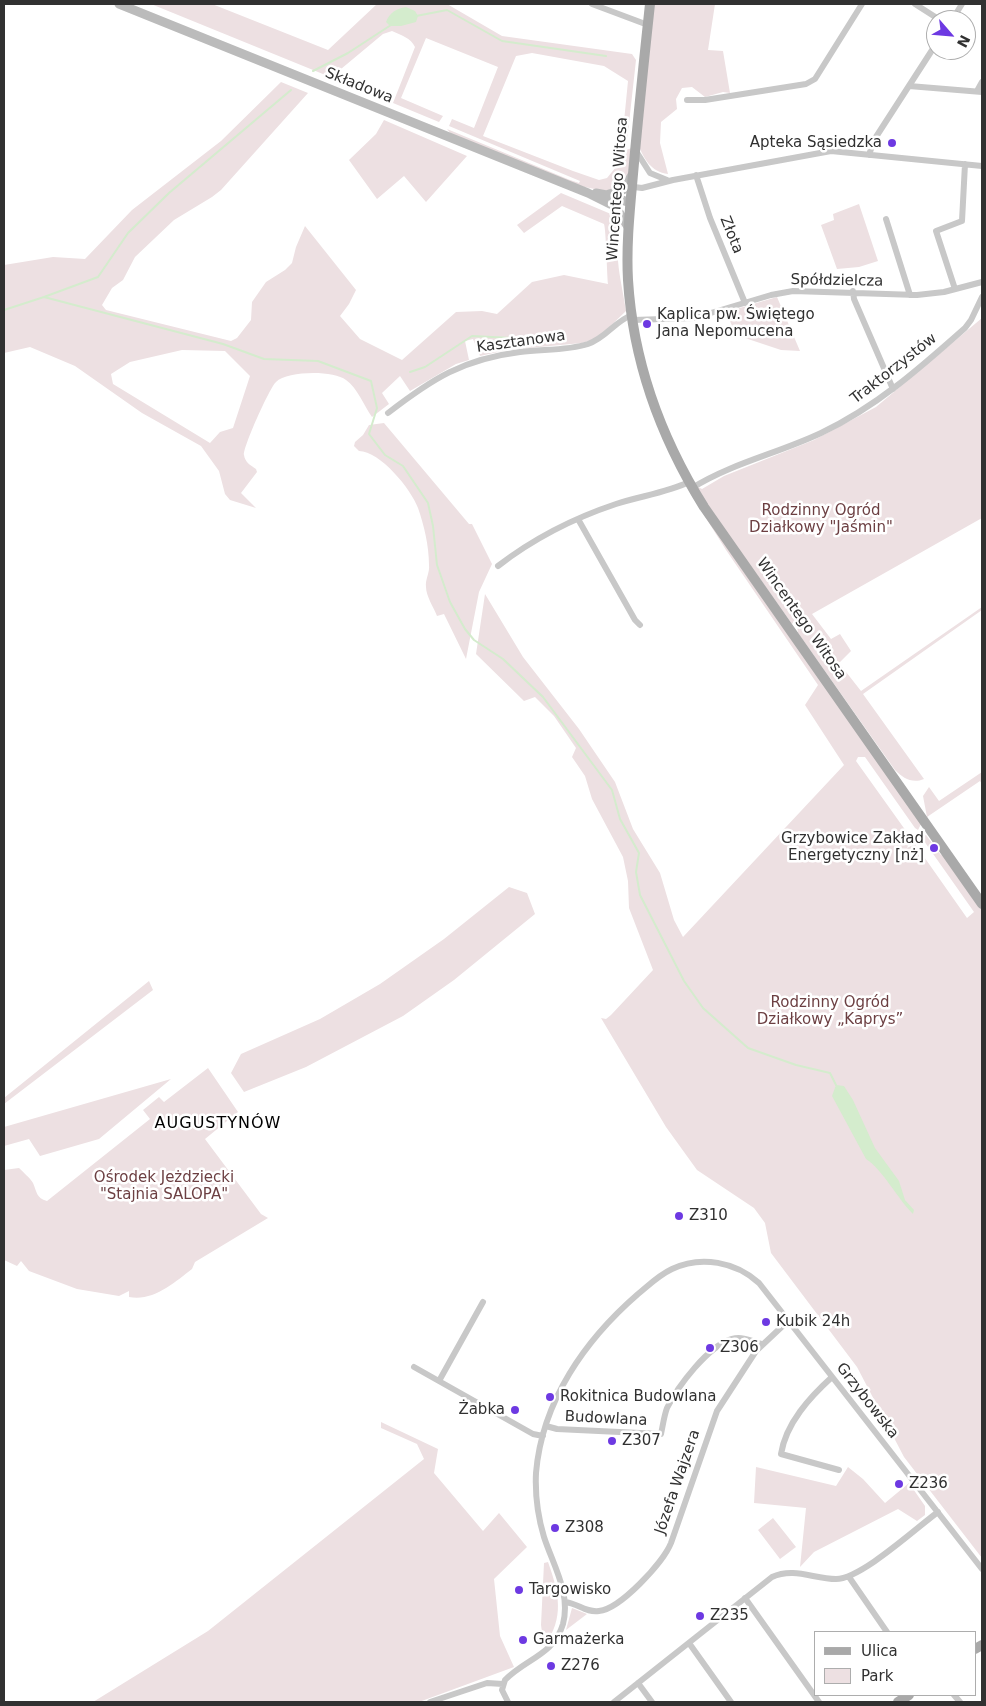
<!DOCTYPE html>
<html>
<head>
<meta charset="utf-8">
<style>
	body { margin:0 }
	#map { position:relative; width:986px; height:1706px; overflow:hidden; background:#fff; font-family:"DejaVu Sans",sans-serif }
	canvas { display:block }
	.frame { position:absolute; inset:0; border:5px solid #313131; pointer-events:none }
	.legend { position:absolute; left:814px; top:1631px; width:162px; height:65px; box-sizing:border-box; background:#fff; border:1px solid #adadad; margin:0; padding:6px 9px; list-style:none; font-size:15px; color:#313131 }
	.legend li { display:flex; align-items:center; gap:10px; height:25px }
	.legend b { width:25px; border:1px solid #adadad }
	.north { position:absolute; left:926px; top:10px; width:50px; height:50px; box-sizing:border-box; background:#fff; border:1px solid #adadad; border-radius:50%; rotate:117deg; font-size:14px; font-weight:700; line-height:20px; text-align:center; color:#313131 }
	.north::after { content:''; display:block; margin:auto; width:18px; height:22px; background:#6d39e2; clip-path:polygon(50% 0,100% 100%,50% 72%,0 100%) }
</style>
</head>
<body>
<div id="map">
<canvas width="986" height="1706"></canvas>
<div class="frame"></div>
<ul class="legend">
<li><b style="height:6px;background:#a9a9a9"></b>Ulica</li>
<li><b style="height:14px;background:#ede0e2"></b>Park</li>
</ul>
<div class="north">N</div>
</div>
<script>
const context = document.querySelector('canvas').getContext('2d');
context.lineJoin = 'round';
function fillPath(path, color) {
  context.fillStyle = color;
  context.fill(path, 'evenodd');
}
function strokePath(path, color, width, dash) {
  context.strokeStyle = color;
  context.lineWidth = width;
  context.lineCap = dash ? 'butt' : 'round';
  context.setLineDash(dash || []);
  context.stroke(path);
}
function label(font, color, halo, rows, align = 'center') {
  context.font = font + ' "DejaVu Sans",sans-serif';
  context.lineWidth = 5;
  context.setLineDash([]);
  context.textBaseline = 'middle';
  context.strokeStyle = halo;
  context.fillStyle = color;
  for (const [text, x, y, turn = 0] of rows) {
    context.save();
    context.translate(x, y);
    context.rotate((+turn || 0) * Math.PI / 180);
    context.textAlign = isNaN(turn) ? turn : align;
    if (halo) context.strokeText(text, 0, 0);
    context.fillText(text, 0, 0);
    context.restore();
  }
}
const green = new Path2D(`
	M 151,4 L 212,4 L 328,50 L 377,4 L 447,4 L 502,36 L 632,54 L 636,60 L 626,150 L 632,148 L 628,178 L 624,184 L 614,191 L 604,191 L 580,186 L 451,134 L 447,129 L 570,180 L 579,183 L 580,181 L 449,126 L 452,119 L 474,128 L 498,67 L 426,38 L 401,98 L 443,116 L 439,122 L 393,103 L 415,47 C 411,38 401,35 392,31 L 383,34 L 341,69 L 342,74 L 372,94 ZM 532,53 L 604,66 L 628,81 L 620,162 L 607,178 L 599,180 L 573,171 L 483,136 L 516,56 Z
	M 654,4 L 715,4 L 708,50 L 723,51 L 730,93 L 723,92 L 705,97 L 692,87 L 682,88 L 676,99 L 677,109 L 661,122 L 660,143 L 668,174 C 651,172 644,159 638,144 Z
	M 281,82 L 308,93 L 221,190 L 212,197 L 174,220 L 135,257 L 123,280 L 112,288 L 102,305 L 106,310 L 231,341 L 237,338 L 251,320 L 252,302 L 266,282 L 285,270 L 292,263 L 296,247 L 305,226 L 356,290 L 349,304 L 340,316 L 360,339 L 402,360 L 456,312 L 482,311 L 497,314 L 532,282 L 564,275 L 608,284 C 607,275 606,229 604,224 L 562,206 L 524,233 L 517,225 L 561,193 L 618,217 L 622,225 C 612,253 622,282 626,311 L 598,338 L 582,343 L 507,350 L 480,356 L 473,339 L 465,341 L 469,360 L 456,364 L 410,391 L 400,376 L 382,393 L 389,404 L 372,417 C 364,406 357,387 346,380 C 333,370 287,371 276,382 C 270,387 243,447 244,455 C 245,462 250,465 256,469 L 257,472 L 241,493 L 256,508 L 230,500 L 225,494 L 219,471 L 201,446 L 142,413 L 75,366 L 30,347 L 4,353 L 4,265 L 53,257 L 85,259 L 132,210 L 221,141 ZM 182,350 L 225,351 L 250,376 L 233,428 L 220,432 L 210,443 L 113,384 L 111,374 L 130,362 Z
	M 384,120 L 467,156 L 426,202 L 404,176 L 377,199 L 349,160 L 376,134 Z
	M 859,204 L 878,261 L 859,267 L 837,269 L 821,225 L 834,220 L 833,214 Z
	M 777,297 L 800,351 L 781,350 L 736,335 L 726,312 Z
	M 982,318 L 982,518 L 812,614 L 831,639 L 840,634 L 851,651 L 839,663 L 861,691 L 982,607 L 982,610 L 863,694 L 924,779 C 912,784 903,778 895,770 L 798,633 L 796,619 L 792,624 L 698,492 L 698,487 L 702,489 L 724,476 L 814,440 L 876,407 Z
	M 384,423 L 469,524 L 472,524 L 492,564 L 479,592 L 466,659 L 444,614 L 437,616 C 434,608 426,596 426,587 C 425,580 430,572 429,565 C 429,546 424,525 418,508 C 411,489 380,451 359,451 L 354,446 L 355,442 L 363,435 L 369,425 Z
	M 687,488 L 921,824 L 918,830 L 915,828 L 865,757 L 858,757 L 856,761 L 911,838 L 907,848 L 915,844 L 967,918 L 974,912 L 924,841 L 924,836 L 926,835 L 941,855 L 945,856 L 982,909 L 982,1558 L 904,1457 L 857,1367 L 771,1253 L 765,1223 L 754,1208 L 697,1170 L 666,1127 L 601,1018 L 606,1019 L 611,1015 L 653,970 L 629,908 L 628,881 L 623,857 L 592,799 L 585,776 L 572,757 L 576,748 L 554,716 L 535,697 L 524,701 L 476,654 L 485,594 L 523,657 L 579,729 L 615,782 L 633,829 L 660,873 L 674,920 L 683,937 L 844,765 L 805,705 L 818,685 L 726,550 Z
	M 982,772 L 982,784 L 980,781 L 927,817 L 923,796 L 929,787 L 939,801 Z
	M 509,887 L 527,893 L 535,914 L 454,980 L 403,1016 L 306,1067 L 244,1092 L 231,1073 L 241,1054 L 320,1019 L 380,984 L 444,939 Z
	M 149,981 L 153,990 L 4,1104 L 4,1098 Z
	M 208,1068 L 238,1112 L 205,1139 L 261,1214 L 268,1218 L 195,1262 L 192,1269 C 175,1282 153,1302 129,1297 L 129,1291 L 119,1296 L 77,1289 L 29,1271 L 21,1261 L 17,1266 L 4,1260 L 4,1170 L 19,1168 C 23,1172 30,1178 33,1183 C 37,1192 36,1198 47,1201 L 150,1119 L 143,1110 L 159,1097 L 164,1102 Z
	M 171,1079 L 99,1139 L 40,1156 L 29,1139 L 4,1146 L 4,1127 Z
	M 381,1422 L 438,1449 L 434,1473 L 483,1531 L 499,1513 L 527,1547 L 494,1579 L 500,1636 L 514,1667 L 419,1702 L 93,1702 L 208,1631 L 424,1459 L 417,1444 L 381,1428 Z
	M 756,1467 L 836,1486 L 848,1467 L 863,1479 L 885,1503 L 909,1483 L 925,1506 L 925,1515 L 917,1521 L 898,1509 L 814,1552 L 800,1567 L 806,1508 L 754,1503 Z
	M 773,1518 L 796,1547 L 780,1559 L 758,1530 Z
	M 548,1562 C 559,1593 565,1618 544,1646 L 541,1625 L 544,1563 Z
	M 572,1608 L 587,1614 L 566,1630 Z`);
const water = new Path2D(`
	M 406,7 L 415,11 L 418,16 L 416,22 L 401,26 L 390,26 L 386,22 C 390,12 396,9 406,7 Z
	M 836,1085 L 844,1086 L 853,1100 L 875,1148 L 899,1181 L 905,1200 L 914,1210 L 913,1214 C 897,1198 883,1170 866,1159 L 832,1096 Z`);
const stream = new Path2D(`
	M 416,16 L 447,10 L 502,41 L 606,56
	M 313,71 L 348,53 L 391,25
	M 44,297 L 98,277 L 128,233 L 169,193 L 291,90
	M 4,310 L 44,297 L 223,344 L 264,359 L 318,361 L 371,381 L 377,408 L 369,434 L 385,455 L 403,466 L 428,503 L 433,526 L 437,565 L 450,602 L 465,629 L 474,640 L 503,659 L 543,697 L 612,790 L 620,819 L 639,853 L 636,872 L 640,895 L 684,981 L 703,1008 L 748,1048 L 796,1065 L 830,1073 L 836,1085
	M 410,372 L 425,367 L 472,336 L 512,338`);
const street = new Path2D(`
	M 592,4 L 648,25
	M 915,4 L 940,20
	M 952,20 L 962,4
	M 909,86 L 982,92
	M 977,91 L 982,82
	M 687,100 L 705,100 L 806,84 L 815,79 L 862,4
	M 636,151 L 650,173 L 667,180
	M 869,155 L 874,140 L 936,44
	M 696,175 L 710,218 L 745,303
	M 632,184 L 634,187 L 642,188 L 673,180 L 831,151 L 982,166
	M 886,219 L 910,295
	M 955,289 L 936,231 L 962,221 L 965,164
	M 853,291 L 854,299 L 893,389
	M 633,320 L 694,318 L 771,295 L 793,291 L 917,295 L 944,292 L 982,282
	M 388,413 C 432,379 463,359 520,352 C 542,349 567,351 588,344 C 606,338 615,321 632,315
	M 692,488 C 732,463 779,453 821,433 C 876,407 920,368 965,328 L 971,320 L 982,297
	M 578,519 L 635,620 L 640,625
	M 498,566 C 533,539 574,518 616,504 C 640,496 666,493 689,482
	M 414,1367 L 533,1434 L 543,1436
	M 832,1377 C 810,1397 786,1423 781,1454 L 839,1470
	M 439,1381 L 483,1302
	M 546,1426 L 557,1429 L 661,1434 C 663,1425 664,1416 667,1408 C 678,1386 708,1346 732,1339 C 742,1336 752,1341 762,1344
	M 849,1577 L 887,1632
	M 745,1598 L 819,1702
	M 565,1602 C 577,1603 586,1613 599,1611 C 620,1609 663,1563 671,1543 L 717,1411 L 756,1351 L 789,1320
	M 689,1643 L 731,1702
	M 638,1683 L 652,1702
	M 954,1695 L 960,1702
	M 430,1702 L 487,1683 L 503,1684
	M 508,1702 L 502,1690 L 505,1680 C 525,1659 554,1655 563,1624 C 571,1593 553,1565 544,1537 C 538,1517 535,1494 536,1473 C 542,1401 585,1340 638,1294 C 649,1285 659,1275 672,1269 C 701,1255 736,1262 759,1283 L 982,1569
	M 614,1702 L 772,1577 C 794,1567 814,1579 836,1579 C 861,1579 916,1528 938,1512`);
const secondary = new Path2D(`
	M 119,4 L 588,193 L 616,207 L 628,227
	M 596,193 L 612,196 L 630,203
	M 609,194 L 623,190 L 632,175`);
const primary = new Path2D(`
	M 650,4 C 644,60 638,117 633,174 C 630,209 626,244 628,280 C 633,361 661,438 704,507 L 982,904
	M 975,1649 L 982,1645
	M 898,1702 L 909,1695`);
const markers = [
	[892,143,5,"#6d39e2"],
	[647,324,5,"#6d39e2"],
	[934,848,5,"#6d39e2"],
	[679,1216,5,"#6d39e2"],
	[766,1322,5,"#6d39e2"],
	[710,1348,5,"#6d39e2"],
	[550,1397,5,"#6d39e2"],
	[515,1410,5,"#6d39e2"],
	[612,1441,5,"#6d39e2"],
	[899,1484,5,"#6d39e2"],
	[555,1528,5,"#6d39e2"],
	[519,1590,5,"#6d39e2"],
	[700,1616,5,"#6d39e2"],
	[523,1640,5,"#6d39e2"],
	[551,1666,5,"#6d39e2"]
];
const streetNames = [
	["Składowa",359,86,22],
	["Wincentego Witosa",618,189,-86],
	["Złota",731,235,68],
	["Spółdzielcza",837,281,1],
	["Kasztanowa",521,342,-8],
	["Traktorzystów",894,369,-38],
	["Wincentego Witosa",801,619,55],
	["Grzybowska",867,1401,52],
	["Budowlana",606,1419,3],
	["Józefa Wajzera",678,1482,-71]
];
const poiNames = [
	["Apteka Sąsiedzka",882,143,"right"],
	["Kaplica pw. Świętego",657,315],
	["Jana Nepomucena",657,332],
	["Grzybowice Zakład",924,839,"right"],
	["Energetyczny [nż]",924,856,"right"],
	["Z310",689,1216],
	["Kubik 24h",776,1322],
	["Z306",720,1348],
	["Rokitnica Budowlana",560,1397],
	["Żabka",505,1410,"right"],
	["Z307",622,1441],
	["Z236",909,1484],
	["Z308",565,1528],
	["Targowisko",529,1590],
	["Z235",710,1616],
	["Garmażerka",533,1640],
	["Z276",561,1666]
];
const parkNames = [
	["Rodzinny Ogród",821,511],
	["Działkowy \"Jaśmin\"",821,528],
	["Rodzinny Ogród",830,1003],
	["Działkowy „Kaprys”",830,1020],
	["Ośrodek Jeżdziecki",164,1178],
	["\"Stajnia SALOPA\"",164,1195]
];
const neighbourhoodNames = [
	["AUGUSTYNÓW",218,1124]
];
fillPath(green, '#ede0e2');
fillPath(water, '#d4eccd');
strokePath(stream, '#d4eccd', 2);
strokePath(street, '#c8c8c8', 6);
strokePath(secondary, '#bbb', 9);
strokePath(primary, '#a9a9a9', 10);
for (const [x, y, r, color] of markers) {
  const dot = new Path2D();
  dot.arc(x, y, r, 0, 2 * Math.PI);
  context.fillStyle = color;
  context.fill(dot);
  strokePath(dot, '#fff', 2);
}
label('15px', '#313131', '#fff', streetNames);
label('15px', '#313131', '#fff', poiNames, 'left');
label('15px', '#6c3f42', '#fff', parkNames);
context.letterSpacing = '1px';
label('16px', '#000', '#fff', neighbourhoodNames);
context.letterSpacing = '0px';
</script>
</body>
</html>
